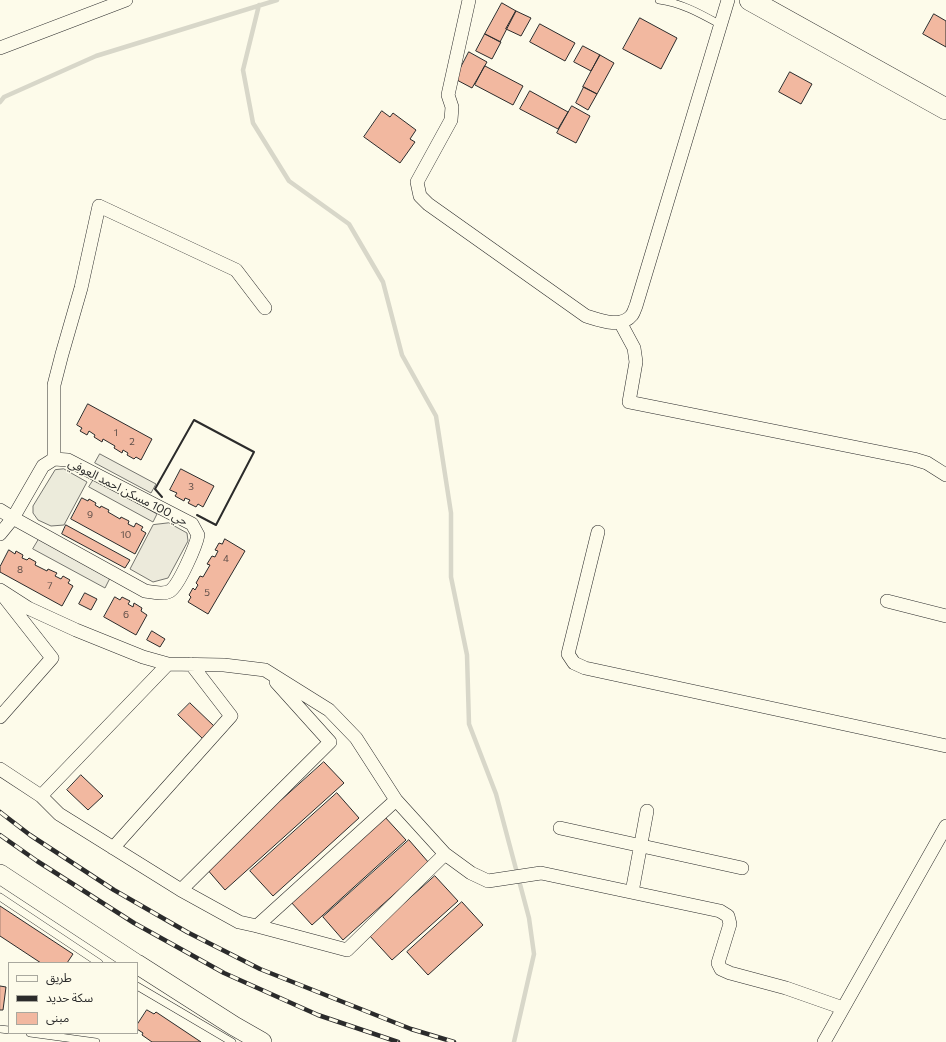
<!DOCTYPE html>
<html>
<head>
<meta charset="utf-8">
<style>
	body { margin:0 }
	#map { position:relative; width:946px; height:1042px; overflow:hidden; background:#fdfbea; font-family:Commissioner,"Noto Sans Arabic",sans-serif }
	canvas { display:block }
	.legend { position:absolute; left:8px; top:962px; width:130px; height:72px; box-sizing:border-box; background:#fdfbea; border:1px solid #a9a89e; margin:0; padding:5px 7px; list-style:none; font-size:12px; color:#2b2b2b }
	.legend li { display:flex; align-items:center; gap:8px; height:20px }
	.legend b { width:20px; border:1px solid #a9a89e }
</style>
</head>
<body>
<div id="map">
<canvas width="946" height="1042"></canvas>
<ul class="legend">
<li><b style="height:5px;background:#fdfbea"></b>طريق</li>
<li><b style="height:5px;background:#2b2b2b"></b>سكة حديد</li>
<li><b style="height:11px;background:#f2b8a0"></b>مبنى</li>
</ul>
</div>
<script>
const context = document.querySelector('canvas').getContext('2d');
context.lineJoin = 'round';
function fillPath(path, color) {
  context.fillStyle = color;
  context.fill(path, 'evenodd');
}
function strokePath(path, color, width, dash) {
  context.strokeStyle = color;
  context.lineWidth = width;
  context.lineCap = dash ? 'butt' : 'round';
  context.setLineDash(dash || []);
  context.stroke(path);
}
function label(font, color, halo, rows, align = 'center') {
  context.font = font + ' Commissioner,"Noto Sans Arabic",sans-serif';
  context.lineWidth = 3;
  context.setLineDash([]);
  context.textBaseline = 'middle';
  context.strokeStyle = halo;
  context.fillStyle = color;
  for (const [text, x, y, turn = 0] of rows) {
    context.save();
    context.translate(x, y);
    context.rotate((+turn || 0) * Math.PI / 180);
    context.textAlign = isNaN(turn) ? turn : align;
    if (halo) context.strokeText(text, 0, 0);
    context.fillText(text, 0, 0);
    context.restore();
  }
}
const green = new Path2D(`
	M 64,469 L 87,482 L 64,525 L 51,526 L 38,520 L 33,513 L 33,506 L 55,470 Z`);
const parking = new Path2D(`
	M 100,454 L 156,484 L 151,493 L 95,463 Z
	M 94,479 L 157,514 L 153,522 L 89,487 Z
	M 169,523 L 187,533 L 188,541 L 168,578 L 153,582 L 130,569 L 153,525 Z
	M 39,539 L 110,578 L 105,588 L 33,549 Z`);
const stream = new Path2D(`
	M 259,5 L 243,70 L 253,123 L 289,181 L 349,224 L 383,282 L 402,355 L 436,416 L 451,513 L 451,577 L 467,655 L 469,724 L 496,794 L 529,918 L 534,954 L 514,1042
	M 0,102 L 4,97 L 96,56 L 277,0`);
const building = new Path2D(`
	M 502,3 L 516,11 L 500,42 L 485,34 Z
	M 516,11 L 531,18 L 521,36 L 506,29 Z
	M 934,14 L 946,21 L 946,47 L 923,34 Z
	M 640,18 L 677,38 L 661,69 L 623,49 Z
	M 540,24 L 575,43 L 565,61 L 530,42 Z
	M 485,34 L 501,42 L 492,59 L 476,51 Z
	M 583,46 L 600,55 L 591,71 L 574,62 Z
	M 469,52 L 487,62 L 472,88 L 455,79 Z
	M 600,55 L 614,63 L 597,94 L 583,87 Z
	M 485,66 L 523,86 L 513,105 L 475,85 Z
	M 790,72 L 812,84 L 801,104 L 779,92 Z
	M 584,87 L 597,94 L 588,110 L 576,103 Z
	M 530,91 L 568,112 L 558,129 L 520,109 Z
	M 572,106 L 590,116 L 576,143 L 557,133 Z
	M 382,111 L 390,117 L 393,113 L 416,130 L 410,139 L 415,142 L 400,163 L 364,137 Z
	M 88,404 L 152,439 L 141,460 L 136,457 L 134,459 L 127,455 L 128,453 L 123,450 L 122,453 L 114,448 L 115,446 L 103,439 L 102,442 L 94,437 L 95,435 L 89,431 L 87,435 L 80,431 L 82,428 L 77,425 Z
	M 181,469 L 214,486 L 203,507 L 198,504 L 196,507 L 188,503 L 190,500 L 185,498 L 184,501 L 175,496 L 177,493 L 170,490 Z
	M 82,498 L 88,501 L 89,499 L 96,503 L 95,505 L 100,508 L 101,506 L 109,510 L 108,512 L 120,519 L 121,517 L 129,521 L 128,524 L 134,527 L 136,523 L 143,527 L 141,530 L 146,533 L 135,554 L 71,519 Z
	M 66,525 L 130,560 L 125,568 L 62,534 Z
	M 225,539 L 245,551 L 208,614 L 188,602 L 191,597 L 189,595 L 193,588 L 195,590 L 198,585 L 196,583 L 200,576 L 203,577 L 210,565 L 207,564 L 212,556 L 215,557 L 218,551 L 215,550 L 219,543 L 222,544 Z
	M 9,550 L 15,554 L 16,551 L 23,555 L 22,558 L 27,560 L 29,558 L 36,562 L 35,565 L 47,571 L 48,569 L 57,573 L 55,576 L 61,579 L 63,576 L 70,580 L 68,583 L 73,586 L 62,606 L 0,572 L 0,567 Z
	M 85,593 L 97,599 L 91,610 L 79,604 Z
	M 115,597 L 120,600 L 122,597 L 130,601 L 128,604 L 133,607 L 134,603 L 142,608 L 141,611 L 147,615 L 136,635 L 104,617 Z
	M 152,631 L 165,639 L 160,647 L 147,640 Z
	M 190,703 L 215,727 L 203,739 L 178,715 Z
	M 324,762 L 344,783 L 225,890 L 206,868 Z
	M 81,775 L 103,796 L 88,810 L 67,790 Z
	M 337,793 L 359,818 L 273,896 L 250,871 Z
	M 384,816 L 406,840 L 312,925 L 290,901 Z
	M 409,840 L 429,863 L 343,940 L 323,917 Z
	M 435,876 L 458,901 L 392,960 L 369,935 Z
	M 462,902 L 483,925 L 428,975 L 407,952 Z
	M 0,906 L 73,954 L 67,963 L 41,963 L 0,936 Z
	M 0,986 L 6,987 L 3,1010 L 0,1010 Z
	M 147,1010 L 154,1014 L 156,1012 L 201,1042 L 152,1042 L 142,1035 L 143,1033 L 137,1029 L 137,1025 Z`);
const lane = new Path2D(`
	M 659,0 C 682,3 701,14 721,25
	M 0,897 L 99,963
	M 137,986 L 232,1042
	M 0,1029 L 9,1030
	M 30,1033 L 96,1042`);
const street = new Path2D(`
	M 469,0 L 448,95 L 452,107 L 451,120 L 417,182 L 420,196 L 428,204 L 586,316 C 599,320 621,329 632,315 C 634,312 635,308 636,306 L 728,0
	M 0,48 L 126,0
	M 620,322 L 634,348 L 636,362 L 629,402 L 914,459 L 927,463 L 946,475
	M 54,459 L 68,460 L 192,524 L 198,535 C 196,546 179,585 170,591 C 163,595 152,592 145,591 L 13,518 L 43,466 Z
	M 54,459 L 54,385 L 62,354 L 81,288 L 99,206 L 236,270 L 265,308
	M 0,510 L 13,518 L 0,534
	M 598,532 L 568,654 L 574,663 L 585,668 L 946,746
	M 0,590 L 28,608 L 76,630 L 143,657 L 168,664 L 224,665 L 265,670 L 329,710 L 356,738 L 396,800 L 445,854 L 471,873 L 488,881 L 541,873 L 720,911 L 728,916 L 730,924 L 718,963 L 721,969 L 730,973 L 786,988 L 843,1008
	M 887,601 L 946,616
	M 0,717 L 52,658 L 5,598
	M 0,769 L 41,796 L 59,814 L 181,890 L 239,922 L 257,926 L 347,950 L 445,854
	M 41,796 L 168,664
	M 560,828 L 742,868
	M 113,848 L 231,716 L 191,664
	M 181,890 L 330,742 L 276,682
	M 632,892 L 647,811
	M 257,926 L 396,800
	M 824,1042 L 946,826`);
const secondary = new Path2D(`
	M 0,874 L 135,963
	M 137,964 L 234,1026 L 262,1042`);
const primary = new Path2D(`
	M 750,0 L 946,109`);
const rail = new Path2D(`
	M 0,812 L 30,835 L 114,890 L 187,932 L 260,969 L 411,1029 L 454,1042
	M 0,835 L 37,861 L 134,923 L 224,973 L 318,1015 L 398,1042`);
const wall = new Path2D(`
	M 162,497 L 155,489 L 194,420 L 254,452 L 216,525 L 197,515`);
const numberNames = [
	["1",116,433],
	["2",132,442],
	["3",191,487],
	["9",90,515],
	["10",126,535],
	["4",226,559],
	["8",20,570],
	["7",50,586],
	["5",207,593],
	["6",126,615]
];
const streetNames = [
	["حي 100 مسكن احمد العوفي",128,492,27]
];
fillPath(green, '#ecebdb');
strokePath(green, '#74746e', 1);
fillPath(parking, '#eceadb');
strokePath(parking, '#74746e', 1);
strokePath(stream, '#d8d7c9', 4.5);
fillPath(building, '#f2b8a0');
strokePath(building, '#2b2b2b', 1);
strokePath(lane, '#2b2b2b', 8);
strokePath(street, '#2b2b2b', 14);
strokePath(secondary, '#2b2b2b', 20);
strokePath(primary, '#2b2b2b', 22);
strokePath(lane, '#fdfbea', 7);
strokePath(street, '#fdfbea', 13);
strokePath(secondary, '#fdfbea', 19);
strokePath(primary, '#fdfbea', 21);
strokePath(rail, '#2b2b2b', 4.5);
strokePath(rail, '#fdfbea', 3, [9]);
strokePath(wall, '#2b2b2b', 2);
label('10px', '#5d4e48', null, numberNames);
label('12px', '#2b2b2b', '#fdfbea', streetNames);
</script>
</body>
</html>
